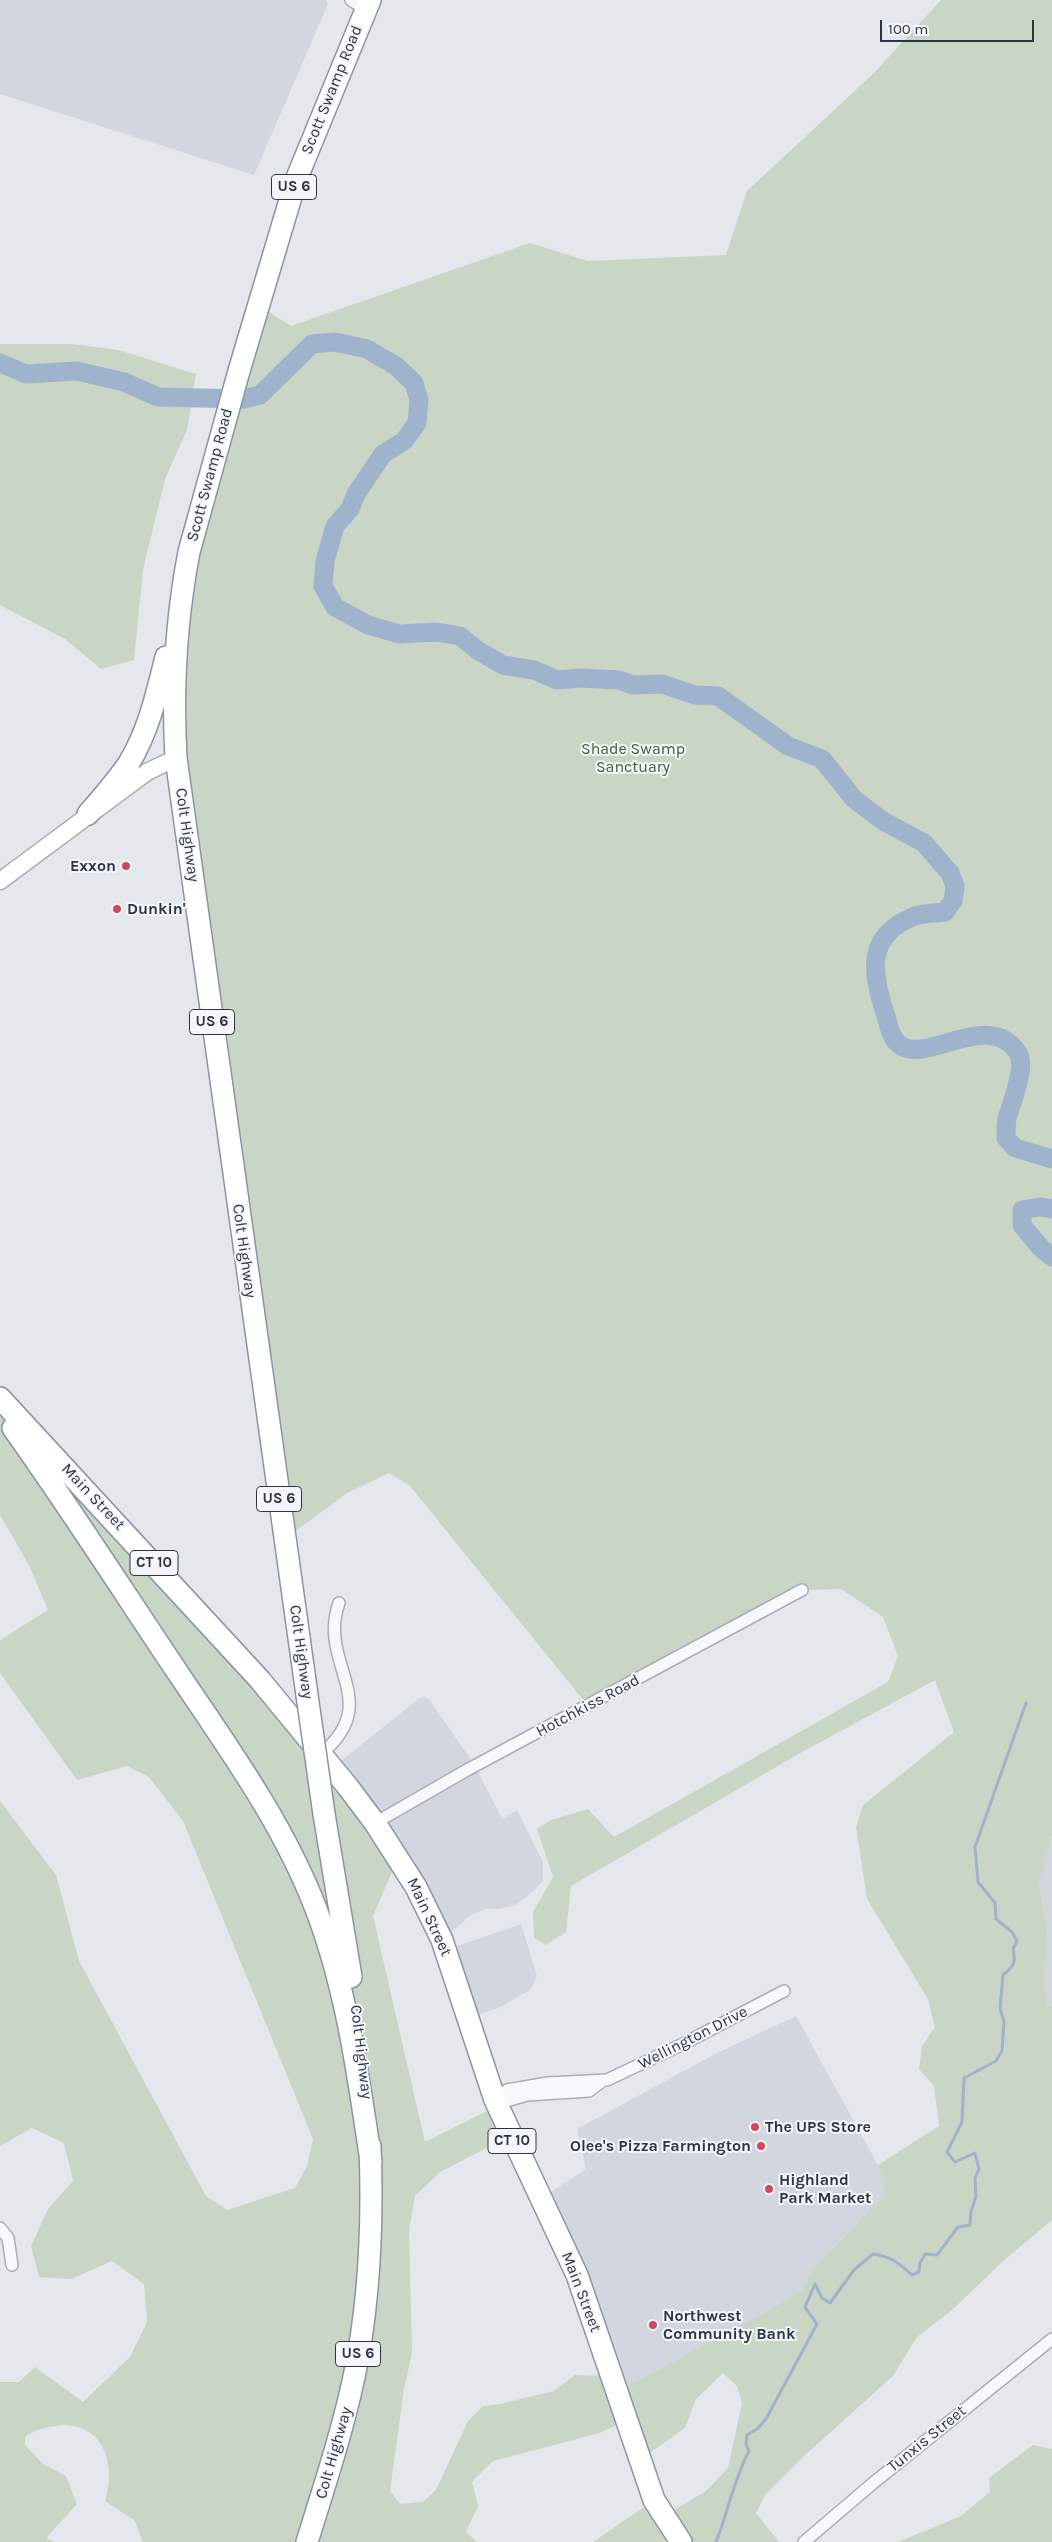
<!DOCTYPE html>
<html>
<head>
<meta charset="utf-8">
<style>
	body { margin:0 }
	#map { position:relative; width:1052px; height:2542px; overflow:hidden; background:#e4e7ec; font-family:Karla,sans-serif }
	canvas { display:block }
	.scale { position:absolute; left:880px; top:20px; width:154px; height:22px; box-sizing:border-box; border:2px solid #2b3445; border-top:0; padding-left:6px; font-size:15px; line-height:18px; white-space:nowrap; color:#2b3445; -webkit-text-stroke:4px #f4f6f9; paint-order:stroke }
</style>
</head>
<body>
<div id="map">
<canvas width="1052" height="2542"></canvas>
<div class="scale">100 m</div>
</div>
<script>
const context = document.querySelector('canvas').getContext('2d');
context.lineJoin = 'round';
function fillPath(path, color) {
  context.fillStyle = color;
  context.fill(path, 'evenodd');
}
function strokePath(path, color, width, dash) {
  context.strokeStyle = color;
  context.lineWidth = width;
  context.lineCap = dash ? 'butt' : 'round';
  context.setLineDash(dash || []);
  context.stroke(path);
}
function label(font, color, halo, rows, align = 'center') {
  context.font = font + ' Karla,sans-serif';
  context.lineWidth = 4;
  context.setLineDash([]);
  context.textBaseline = 'middle';
  context.strokeStyle = halo;
  context.fillStyle = color;
  for (const [text, x, y, turn = 0] of rows) {
    context.save();
    context.translate(x, y);
    context.rotate((+turn || 0) * Math.PI / 180);
    context.textAlign = isNaN(turn) ? turn : align;
    if (halo) context.strokeText(text, 0, 0);
    context.fillText(text, 0, 0);
    context.restore();
  }
}
const built = new Path2D(`
	M 0,0 L 326,0 L 328,4 L 254,175 L 0,94 Z
	M 421,1697 L 429,1699 L 475,1766 L 502,1819 L 517,1810 L 543,1862 L 543,1881 L 531,1893 L 515,1905 L 499,1909 L 485,1909 L 471,1915 L 442,1940 L 332,1768 Z
	M 1052,1835 L 1052,2006 L 1048,2005 L 1045,1990 L 1047,1926 L 1039,1886 Z
	M 521,1924 L 537,1976 L 530,1990 L 498,2008 L 467,2018 L 446,1950 Z
	M 796,2016 L 878,2165 L 883,2181 L 883,2197 L 813,2269 L 802,2289 L 778,2305 L 625,2389 L 546,2195 L 586,2169 L 577,2129 L 715,2054 Z`);
const green = new Path2D(`
	M 941,0 L 1052,0 L 1052,1835 L 1039,1886 L 1047,1926 L 1045,1990 L 1048,2005 L 1052,2006 L 1052,2220 L 1001,2263 L 951,2311 L 917,2337 L 893,2376 L 803,2457 L 765,2495 L 756,2513 L 779,2542 L 593,2542 L 654,2500 L 664,2516 L 706,2491 L 728,2468 L 742,2403 L 737,2386 L 723,2373 L 696,2399 L 685,2428 L 640,2460 L 626,2420 L 600,2433 L 493,2461 L 472,2482 L 478,2506 L 466,2532 L 477,2542 L 143,2542 L 135,2521 L 105,2501 C 118,2460 100,2416 50,2427 C 40,2429 33,2431 25,2437 L 25,2445 L 43,2464 L 66,2476 L 77,2504 L 46,2538 L 54,2542 L 0,2542 L 0,2382 L 19,2382 L 35,2367 L 83,2402 L 130,2357 L 147,2322 L 144,2284 L 112,2261 L 71,2279 L 39,2277 L 31,2246 L 48,2209 L 73,2181 L 64,2143 L 32,2128 L 0,2146 L 0,1801 L 56,1875 L 79,1961 L 206,2196 L 227,2210 L 295,2188 L 307,2166 L 313,2139 L 183,1821 L 149,1777 L 127,1766 L 77,1780 L 0,1673 L 0,1640 L 48,1610 L 29,1565 L 0,1515 L 0,1398 L 68,1470 L 398,1858 L 373,1916 L 425,2142 L 497,2106 L 510,2136 L 440,2172 L 415,2196 L 409,2231 L 412,2353 L 404,2389 L 390,2491 L 400,2504 L 423,2502 L 436,2490 L 468,2421 L 483,2406 L 500,2404 L 554,2391 L 575,2375 L 612,2376 L 625,2388 L 778,2305 L 802,2289 L 813,2269 L 883,2197 L 883,2181 L 878,2165 L 939,2126 L 934,2086 L 919,2069 L 922,2046 L 935,2027 L 928,1999 L 867,1899 L 856,1827 L 863,1805 L 954,1732 L 935,1680 L 802,1752 L 571,1886 L 566,1932 L 546,1945 L 534,1938 L 533,1912 L 553,1877 L 537,1829 L 551,1820 L 588,1809 L 614,1837 L 888,1682 L 898,1656 L 883,1617 L 841,1589 L 802,1590 L 588,1706 L 410,1486 L 389,1473 L 347,1493 L 285,1539 L 176,758 L 177,627 L 258,305 L 291,326 L 530,243 L 588,261 L 726,255 L 747,191 L 874,73 Z
	M 0,344 L 71,344 L 118,350 L 196,374 L 187,430 L 165,479 L 143,570 L 134,660 L 101,669 L 65,639 L 0,605 Z
	M 1033,2445 L 1052,2449 L 1052,2542 L 898,2542 L 961,2516 L 990,2492 L 989,2478 Z`);
const stream = new Path2D(`
	M 716,2542 C 728,2512 734,2479 749,2451 L 746,2444 L 747,2435 L 757,2429 L 766,2419 L 817,2324 L 805,2307 L 815,2284 L 822,2298 L 830,2303 L 854,2270 L 873,2254 C 890,2256 899,2263 912,2275 L 919,2272 L 920,2263 L 925,2254 L 937,2255 L 958,2227 L 970,2225 L 971,2212 L 976,2197 L 975,2178 L 979,2169 L 975,2153 L 955,2162 L 947,2152 L 962,2122 L 964,2078 L 996,2061 L 1002,2051 L 1004,2022 L 1000,2008 L 1003,1975 C 1014,1966 1016,1963 1013,1949 L 1017,1941 L 1012,1932 L 996,1919 L 995,1903 L 978,1882 L 975,1847 L 1026,1703`);
const river = new Path2D(`
	M 0,363 L 26,374 L 77,371 L 124,382 L 158,397 L 244,399 L 260,395 L 312,344 L 335,342 L 367,349 L 396,366 L 414,383 L 419,400 L 417,423 L 404,441 L 383,454 L 356,494 L 350,509 L 335,526 L 325,561 L 323,586 L 335,607 L 368,625 L 399,634 L 436,632 L 460,636 L 477,650 L 503,665 L 534,670 L 557,680 L 581,678 L 619,680 L 633,685 L 662,684 L 695,695 L 718,696 L 788,746 L 822,759 L 854,799 L 883,821 L 924,843 L 950,873 L 955,886 L 953,901 L 945,912 C 936,913 924,913 915,916 C 866,935 871,971 885,1013 C 889,1024 890,1039 901,1046 C 928,1063 990,1009 1018,1053 C 1027,1068 1011,1103 1007,1119 C 1006,1125 1006,1132 1006,1138 L 1015,1148 L 1052,1159
	M 1052,1209 L 1040,1207 L 1022,1210 L 1022,1225 L 1040,1247 L 1052,1257`);
const street = new Path2D(`
	M 351,0 L 365,9
	M 321,1754 C 385,1701 317,1664 339,1603
	M 375,1823 L 467,1770 L 802,1590
	M 495,2100 L 507,2090 L 548,2083 L 607,2080 L 683,2044 L 784,1991
	M 495,2100 L 503,2102 L 527,2095 L 589,2091 L 601,2082
	M 0,2228 L 8,2238 L 12,2265
	M 804,2542 L 872,2484 L 1052,2339`);
const secondary = new Path2D(`
	M 0,881 L 147,772 L 176,758`);
const highway = new Path2D(`
	M 88,814 C 102,798 117,781 129,763 C 149,730 157,693 166,657
	M 0,1398 L 260,1680 L 348,1787 L 375,1823 L 416,1887 L 442,1940 L 495,2100 L 577,2275 L 654,2500 L 681,2542
	M 13,1428 C 70,1508 123,1591 178,1673 C 229,1749 283,1823 316,1909 C 347,1990 358,2075 371,2161
	M 307,1695 L 176,758 C 172,688 176,620 189,552 L 239,371 L 296,180 L 370,0
	M 324,1814 L 351,1977
	M 307,2542 C 324,2487 342,2433 354,2377 C 370,2301 373,2224 370,2146`);
const highwayBridge = new Path2D(`
	M 307,1695 L 324,1814`);
const markers = [
	[126,866,5,"#d1495b"],
	[117,909,5,"#d1495b"],
	[755,2127,5,"#d1495b"],
	[761,2146,5,"#d1495b"],
	[769,2189,5,"#d1495b"],
	[653,2325,5,"#d1495b"]
];
const shields = [
	[294,187,45],
	[212,1022,45],
	[279,1499,45],
	[154,1563,48],
	[512,2141,48],
	[358,2354,45]
];
const shieldNames = [
	["US 6",294,187],
	["US 6",212,1022],
	["US 6",279,1499],
	["CT 10",154,1563],
	["CT 10",512,2141],
	["US 6",358,2354]
];
const streetNames = [
	["Scott Swamp Road",332,90,-68],
	["Scott Swamp Road",210,475,-75],
	["Colt Highway",187,835,82],
	["Colt Highway",244,1251,82],
	["Main Street",93,1497,47],
	["Colt Highway",301,1652,82],
	["Hotchkiss Road",588,1706,-28],
	["Main Street",429,1917,65],
	["Wellington Drive",693,2038,-27],
	["Colt Highway",361,2052,83],
	["Main Street",581,2292,69],
	["Tunxis Street",927,2439,-39],
	["Colt Highway",334,2453,-74]
];
const parkNames = [
	["Shade Swamp",633,749],
	["Sanctuary",633,767]
];
const poiNames = [
	["Exxon",116,866,"right"],
	["Dunkin'",127,909],
	["The UPS Store",765,2127],
	["Olee's Pizza Farmington",751,2146,"right"],
	["Highland",779,2180],
	["Park Market",779,2198],
	["Northwest",663,2316],
	["Community Bank",663,2334]
];
fillPath(built, '#d2d6de');
fillPath(green, '#c9d6c5');
strokePath(stream, '#9fb4cc', 3);
strokePath(river, '#9fb4cc', 19);
strokePath(street, '#a9aeb7', 14);
strokePath(secondary, '#a9aeb7', 19);
strokePath(highway, '#8b94a3', 24);
strokePath(street, '#f7f8fa', 11);
strokePath(secondary, '#fff', 16);
strokePath(highway, '#fff', 21);
strokePath(highwayBridge, '#8b94a3', 24, []);
strokePath(highwayBridge, '#fff', 21);
for (const [x, y, r, color] of markers) {
  const dot = new Path2D();
  dot.arc(x, y, r, 0, 2 * Math.PI);
  context.fillStyle = color;
  context.fill(dot);
  strokePath(dot, '#f4f6f9', 2);
}
for (const [x, y, w] of shields) {
  const box = new Path2D();
  box.roundRect(x - w / 2, y - 12.5, w, 25, 4);
  context.fillStyle = '#f4f6f9';
  context.fill(box);
  strokePath(box, '#2b3445', 1);
}
label('bold 15px', '#2b3445', null, shieldNames);
label('16px', '#2b3445', '#f4f6f9', streetNames);
label('16px', '#3f6138', '#f4f6f9', parkNames);
label('bold 16px', '#2b3445', '#f4f6f9', poiNames, 'left');
</script>
</body>
</html>
